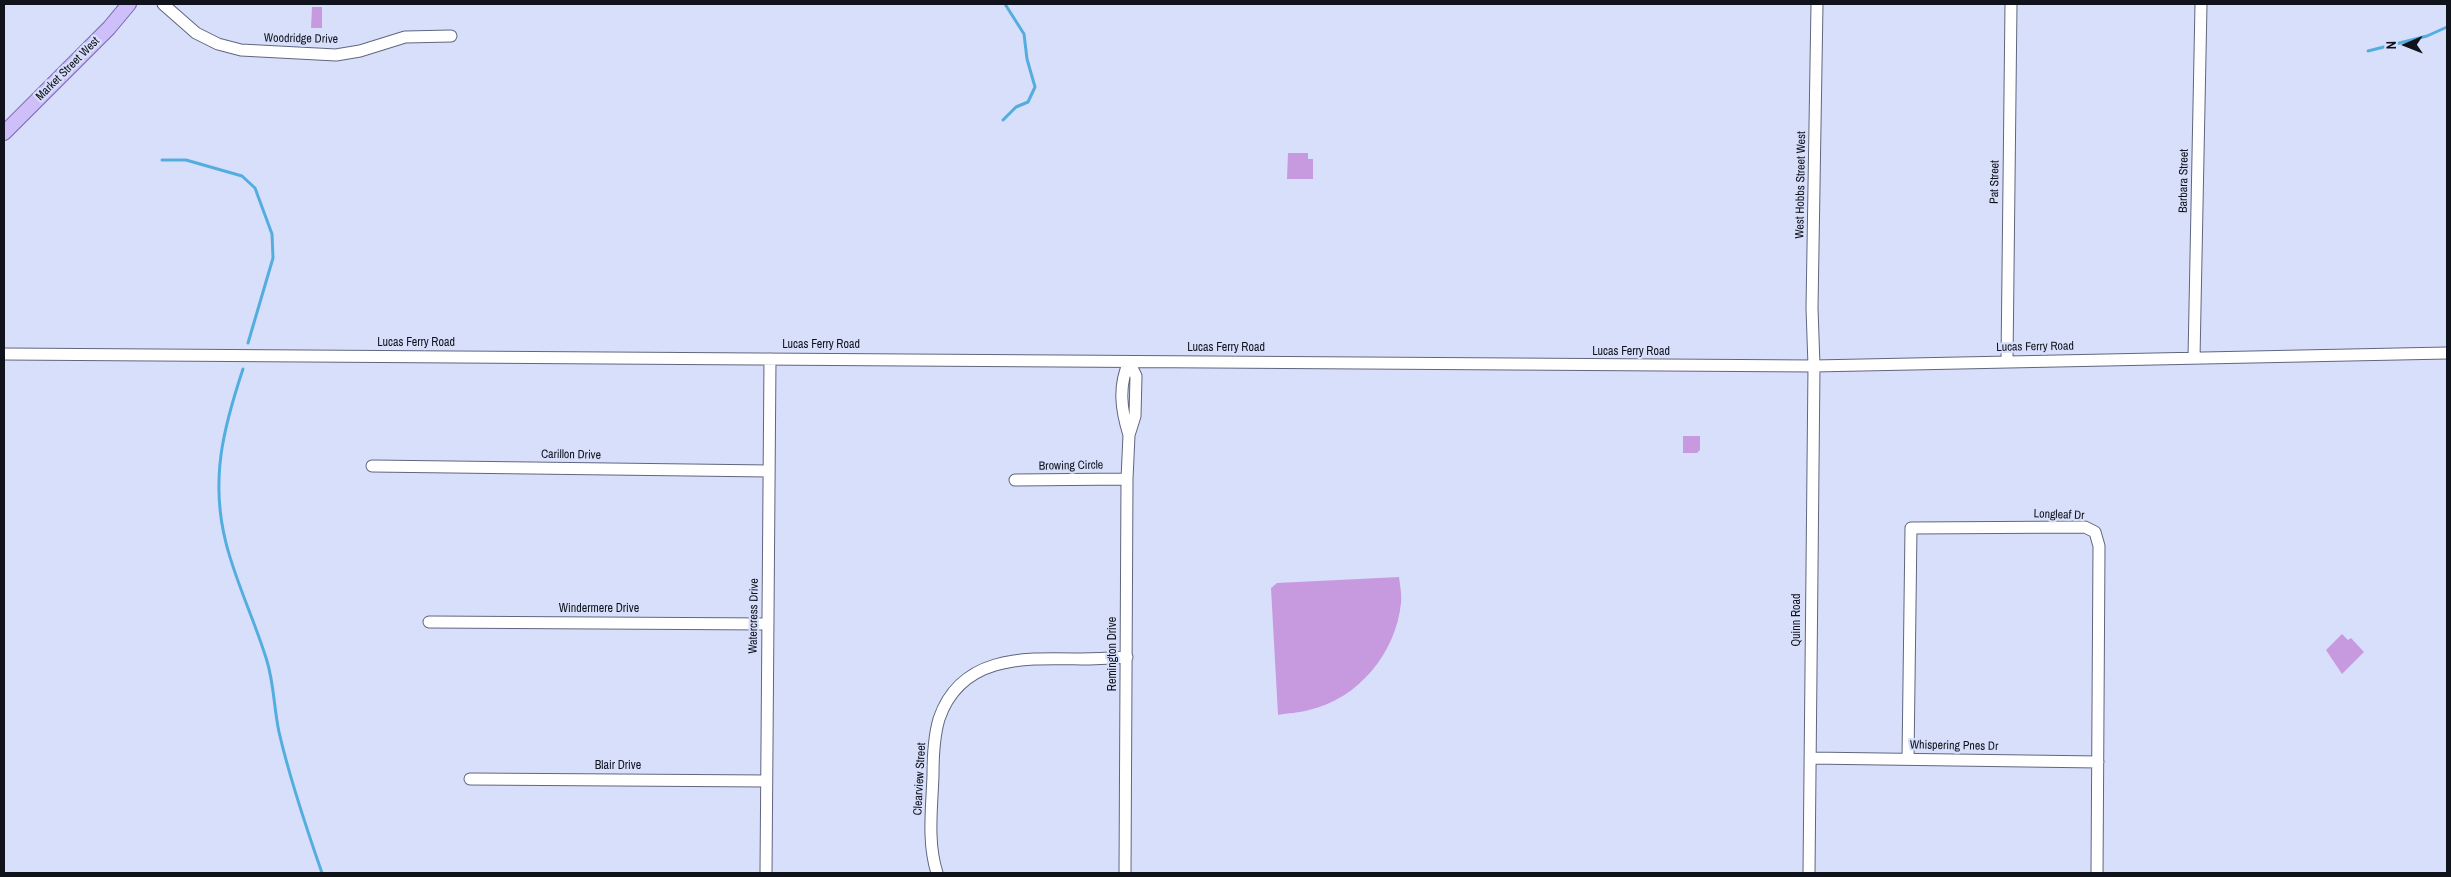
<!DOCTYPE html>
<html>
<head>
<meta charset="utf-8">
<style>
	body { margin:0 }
	#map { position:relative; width:2451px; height:877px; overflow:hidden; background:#d8dffb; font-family:"Archivo Narrow",sans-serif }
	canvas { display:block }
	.frame { position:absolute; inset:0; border:5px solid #10121c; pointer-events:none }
	.north { position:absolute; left:2381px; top:20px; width:50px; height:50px; -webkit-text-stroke:4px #d8dffb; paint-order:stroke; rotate:269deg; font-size:14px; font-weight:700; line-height:20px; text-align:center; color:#10121c }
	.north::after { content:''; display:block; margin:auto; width:18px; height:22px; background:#10121c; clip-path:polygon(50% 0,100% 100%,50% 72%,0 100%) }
</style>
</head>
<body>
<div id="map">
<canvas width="2451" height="877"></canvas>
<div class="frame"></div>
<div class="north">N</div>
</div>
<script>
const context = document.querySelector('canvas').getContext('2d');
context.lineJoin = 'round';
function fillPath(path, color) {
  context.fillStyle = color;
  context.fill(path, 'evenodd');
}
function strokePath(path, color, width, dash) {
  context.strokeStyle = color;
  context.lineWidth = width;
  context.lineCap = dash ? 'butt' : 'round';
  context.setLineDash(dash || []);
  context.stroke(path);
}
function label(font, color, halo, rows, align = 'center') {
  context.font = font + ' "Archivo Narrow",sans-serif';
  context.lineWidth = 4.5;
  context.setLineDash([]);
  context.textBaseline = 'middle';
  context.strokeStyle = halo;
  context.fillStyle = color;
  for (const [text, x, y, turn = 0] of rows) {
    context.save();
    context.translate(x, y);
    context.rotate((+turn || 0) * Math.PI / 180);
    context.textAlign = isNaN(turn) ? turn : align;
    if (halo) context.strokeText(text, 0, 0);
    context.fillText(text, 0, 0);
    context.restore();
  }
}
const green = new Path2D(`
	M 312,7 L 322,7 L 322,28 L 311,28 Z
	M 1288,153 L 1308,153 L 1308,159 L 1313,159 L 1313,179 L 1287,179 Z
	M 1683,436 L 1700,436 L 1700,450 L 1697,453 L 1683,453 Z
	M 1399,577 C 1400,585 1402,595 1401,603 C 1396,653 1358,699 1309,710 C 1299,713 1288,713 1278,715 L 1271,588 L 1277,583 Z
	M 2342,634 L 2348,640 L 2351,638 L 2364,652 L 2342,674 L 2326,650 Z`);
const stream = new Path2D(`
	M 2368,51 L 2427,36 L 2447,27
	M 1003,120 L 1016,107 L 1028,102 L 1035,87 L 1027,59 L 1024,34 L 1005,4
	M 162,160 L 186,160 L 242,176 L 255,188 L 272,234 L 273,258 L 248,343
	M 243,369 C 223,429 210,480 226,543 C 236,583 255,621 267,661 C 274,684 274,709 279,732 C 290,780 306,827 322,873`);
const minor = new Path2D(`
	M 163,4 L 196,33 L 218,44 L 241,50 L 336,55 L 360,51 L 405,37 L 451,36
	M 4,354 L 1814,366 L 2447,353
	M 2194,358 L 2201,4
	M 2007,361 L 2011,4
	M 1129,435 C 1121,410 1118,386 1129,362
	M 372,466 L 769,471
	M 1015,480 L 1127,479
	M 429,622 L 768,624
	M 1810,758 L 2098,762
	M 1908,759 L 1911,528 L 2085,527 L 2095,532 L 2099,546 L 2097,873
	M 470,779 L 766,781
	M 766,873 L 770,359
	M 937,873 C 927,842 932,807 933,775 C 933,756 934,736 939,719 C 961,654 1027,658 1081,659 C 1097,659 1112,658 1127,657
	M 1125,873 L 1127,479 L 1129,435 L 1135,416 L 1136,376 L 1129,362
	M 1809,873 L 1814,366 L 1812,308 L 1817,4`);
const major = new Path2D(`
	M 4,133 L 109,28 L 129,4`);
const streetNames = [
	["Woodridge Drive",301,39,1],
	["Market Street West",68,69,-45],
	["Barbara Street",2184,181,-89],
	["Pat Street",1995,182,-89],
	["West Hobbs Street West",1801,185,-89],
	["Lucas Ferry Road",416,343],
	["Lucas Ferry Road",821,345],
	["Lucas Ferry Road",2035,347,-1],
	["Lucas Ferry Road",1226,348],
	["Lucas Ferry Road",1631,352],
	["Carillon Drive",571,455,1],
	["Browing Circle",1071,466,-1],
	["Longleaf Dr",2059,515,2],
	["Windermere Drive",599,609],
	["Watercress Drive",754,616,-89],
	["Quinn Road",1797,620,-90],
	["Remington Drive",1113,654,-90],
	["Whispering Pnes Dr",1954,746,1],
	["Blair Drive",618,766],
	["Clearview Street",920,779,-87]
];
fillPath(green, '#c79adf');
strokePath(stream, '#54addf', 3);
strokePath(minor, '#61667f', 13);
strokePath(major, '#7767ac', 16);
strokePath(minor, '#fff', 11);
strokePath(major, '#cebffb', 14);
label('12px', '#10121c', '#d8dffb', streetNames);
</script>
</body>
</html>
